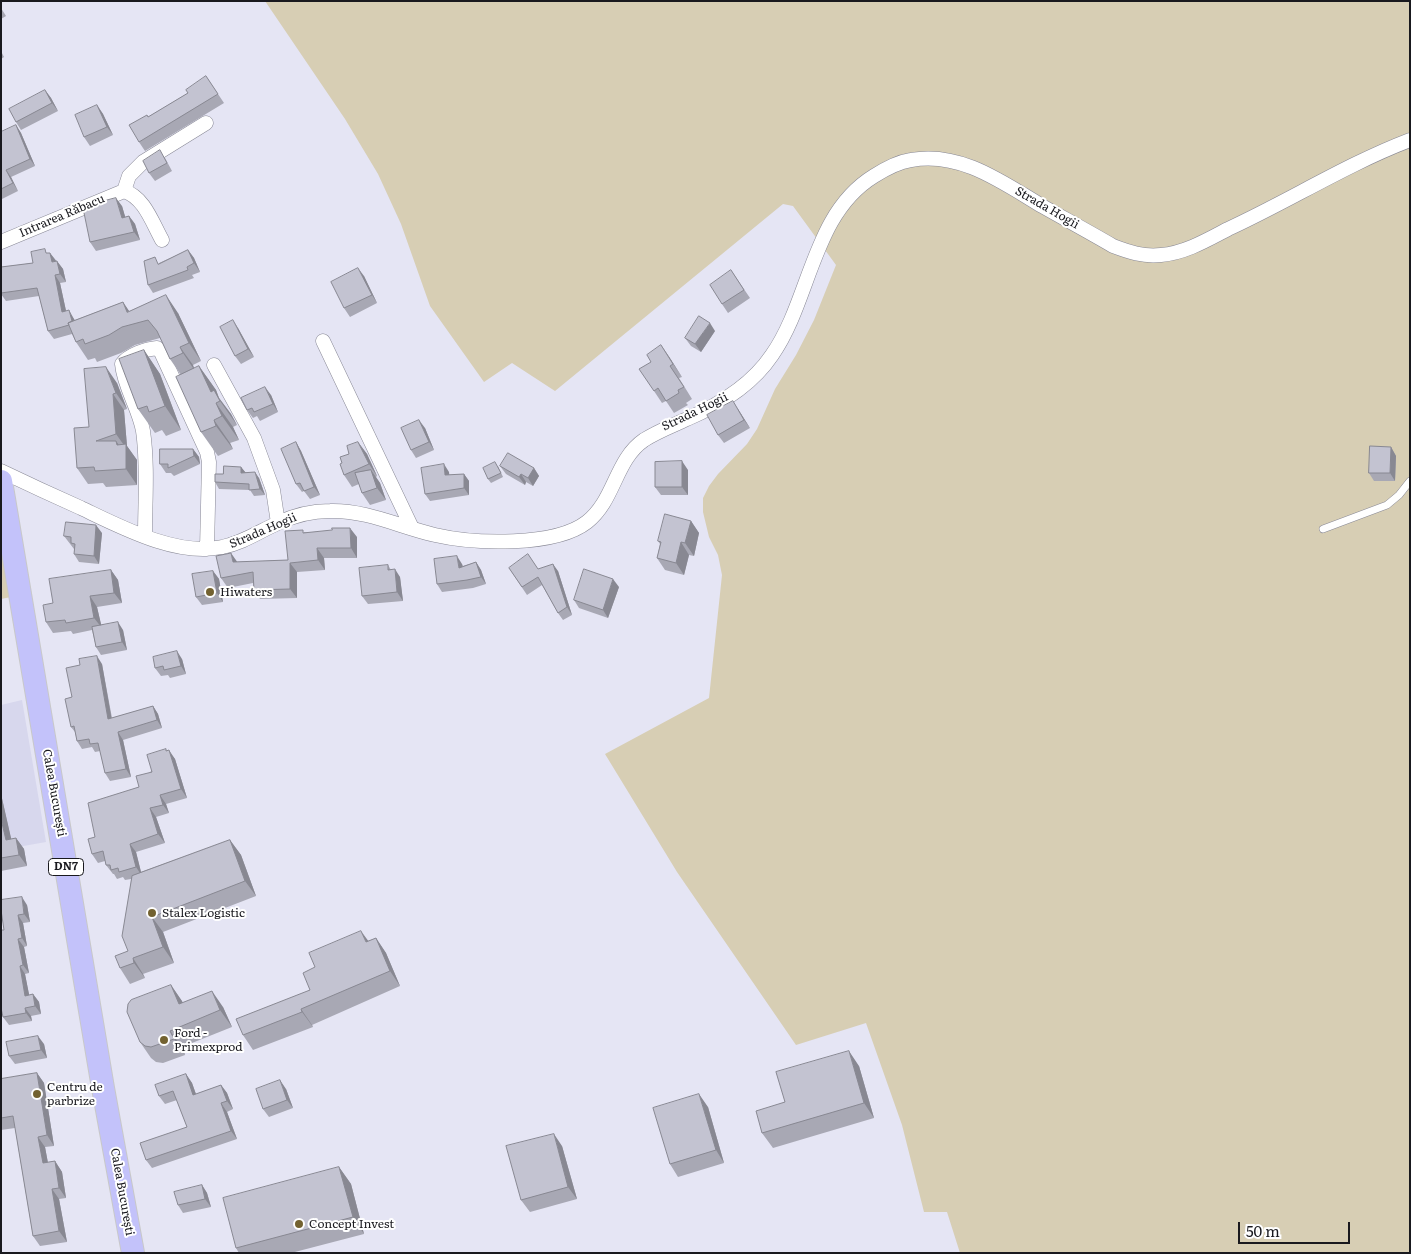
<!DOCTYPE html>
<html>
<head>
<meta charset="utf-8">
<style>
	body { margin:0 }
	#map { position:relative; width:1411px; height:1254px; overflow:hidden; background:#e5e5f4; font-family:Literata,serif }
	canvas { display:block }
	.frame { position:absolute; inset:0; border:2px solid #19191e; pointer-events:none }
	.scale { position:absolute; left:1238px; top:1222px; width:112px; height:22px; box-sizing:border-box; border:2px solid #19191e; border-top:0; padding-left:6px; font-size:15px; line-height:18px; white-space:nowrap; color:#19191e; -webkit-text-stroke:4px #fff; paint-order:stroke }
</style>
</head>
<body>
<div id="map">
<canvas width="1411" height="1254"></canvas>
<div class="frame"></div>
<div class="scale">50 m</div>
</div>
<script>
const context = document.querySelector('canvas').getContext('2d');
context.lineJoin = 'round';
function fillPath(path, color) {
  context.fillStyle = color;
  context.fill(path, 'evenodd');
}
function strokePath(path, color, width, dash) {
  context.strokeStyle = color;
  context.lineWidth = width;
  context.lineCap = dash ? 'butt' : 'round';
  context.setLineDash(dash || []);
  context.stroke(path);
}
function label(font, color, halo, rows, align = 'center') {
  context.font = font + ' Literata,serif';
  context.lineWidth = 4;
  context.setLineDash([]);
  context.textBaseline = 'middle';
  context.strokeStyle = halo;
  context.fillStyle = color;
  for (const [text, x, y, turn = 0] of rows) {
    context.save();
    context.translate(x, y);
    context.rotate((+turn || 0) * Math.PI / 180);
    context.textAlign = isNaN(turn) ? turn : align;
    if (halo) context.strokeText(text, 0, 0);
    context.fillText(text, 0, 0);
    context.restore();
  }
}
const built = new Path2D(`
	M 22,700 L 46,842 L 1,850 L 1,705 Z`);
const green = new Path2D(`
	M 265,1 L 1410,1 L 1410,1253 L 960,1253 L 947,1212 L 924,1212 L 902,1125 L 866,1023 L 796,1045 L 677,872 L 605,754 L 709,698 L 722,575 L 718,555 L 709,537 L 703,512 L 703,498 L 709,486 L 718,474 L 747,444 L 757,429 L 775,389 L 796,355 L 814,320 L 836,265 L 793,206 L 783,204 L 555,391 L 512,363 L 484,382 L 430,306 L 401,224 L 378,174 L 345,119 Z
	M 1,549 L 11,597 L 1,599 Z`);
const service = new Path2D(`
	M 1323,529 L 1387,505 L 1399,495 L 1410,481`);
const minor = new Path2D(`
	M 124,191 L 129,176 L 143,162 L 206,123
	M 124,191 C 144,197 152,222 162,240
	M 1,242 L 124,191
	M 323,341 L 412,528
	M 214,365 L 254,438 L 273,490 L 278,523
	M 1,471 C 28,484 54,496 81,508 C 121,527 177,557 222,547 C 243,543 260,531 278,523 C 295,515 312,511 330,511 C 367,510 400,527 435,535 C 474,544 555,547 587,522 C 615,500 615,460 644,440 C 658,431 672,426 687,419 C 719,405 752,385 772,355 C 811,299 812,214 874,176 C 885,169 898,162 911,160 C 960,151 1002,182 1042,206 C 1065,219 1089,232 1113,246 C 1129,252 1143,257 1161,255 C 1185,253 1207,240 1228,229 C 1289,201 1347,164 1410,140
	M 145,536 C 145,502 148,465 143,431 C 139,408 124,387 122,364 C 128,355 146,349 157,348 L 161,352 L 207,452 L 209,462 L 207,549`);
const trunk = new Path2D(`
	M 1,481 L 103,1088 L 133,1253`);
const wall = new Path2D(`
	M 1,8 L 6,16 L 1,19 Z
	M 1,51 L 4,57 L 1,59 Z
	M 206,76 L 224,103 L 145,151 L 139,142 L 148,117 L 188,93 Z
	M 45,90 L 51,98 L 58,111 L 21,130 L 16,122 Z
	M 97,105 L 103,114 L 113,135 L 90,146 L 84,137 Z
	M 16,125 L 21,133 L 35,166 L 11,177 L 18,191 L 2,199 L 1,171 Z
	M 165,158 L 172,171 L 155,181 L 149,173 Z
	M 122,206 L 125,217 L 129,216 L 135,224 L 140,240 L 96,251 L 90,242 Z
	M 188,250 L 194,258 L 200,272 L 192,275 L 194,278 L 153,293 L 148,285 L 159,263 Z
	M 48,253 L 50,253 L 63,269 L 66,282 L 60,283 L 66,311 L 75,320 L 123,302 L 129,311 L 178,313 L 201,361 L 193,365 L 194,369 L 199,366 L 216,390 L 219,398 L 231,414 L 237,425 L 233,427 L 239,440 L 230,443 L 233,449 L 218,456 L 201,432 L 181,375 L 170,359 L 160,338 L 135,345 L 121,353 L 97,362 L 95,358 L 88,360 L 76,342 L 72,334 L 54,339 L 48,331 L 39,296 L 6,301 L 1,294 L 1,267 L 33,263 Z
	M 731,270 L 750,298 L 728,313 L 722,304 Z
	M 364,276 L 377,303 L 350,317 L 344,308 Z
	M 238,328 L 254,357 L 241,364 L 235,356 Z
	M 715,331 L 701,352 L 691,346 L 685,338 Z
	M 661,345 L 682,377 L 679,378 L 692,399 L 686,403 L 688,405 L 674,413 L 666,401 L 662,403 L 654,391 L 651,362 Z
	M 144,350 L 160,374 L 181,430 L 166,436 L 162,430 L 155,433 L 138,409 Z
	M 117,383 L 127,409 L 124,410 L 127,446 L 137,460 L 137,485 L 106,487 L 103,483 L 88,484 L 77,468 L 89,427 Z
	M 271,395 L 278,412 L 260,421 L 257,416 L 253,418 L 247,410 Z
	M 738,409 L 750,428 L 724,443 L 718,435 Z
	M 425,428 L 434,450 L 416,458 L 411,450 Z
	M 296,442 L 301,451 L 320,495 L 310,499 L 304,491 L 302,492 L 296,484 Z
	M 358,442 L 367,454 L 377,476 L 376,477 L 380,483 L 386,500 L 370,505 L 362,493 L 359,484 L 352,487 L 344,475 L 342,463 Z
	M 1391,447 L 1396,456 L 1395,481 L 1374,481 L 1369,473 Z
	M 193,449 L 199,457 L 200,464 L 174,476 L 171,473 L 166,473 L 160,464 Z
	M 498,466 L 503,477 L 491,483 L 488,479 Z
	M 500,466 L 534,468 L 539,476 L 533,486 L 526,482 L 525,485 L 506,474 Z
	M 241,467 L 245,472 L 259,478 L 265,495 L 254,496 L 250,490 L 219,489 L 215,482 L 223,474 Z
	M 688,470 L 688,495 L 661,495 L 655,487 Z
	M 449,472 L 449,475 L 464,474 L 469,481 L 469,495 L 430,501 L 425,494 Z
	M 691,521 L 699,533 L 694,556 L 689,555 L 684,575 L 665,570 L 657,558 L 660,544 L 658,541 Z
	M 304,532 L 357,537 L 357,558 L 324,558 L 325,570 L 297,572 L 297,598 L 260,599 L 254,590 L 253,583 L 228,588 L 221,578 L 237,562 L 288,560 Z
	M 102,533 L 99,564 L 79,562 L 74,554 L 74,549 L 64,536 Z
	M 476,562 L 481,570 L 486,584 L 473,588 L 442,592 L 437,584 L 462,564 L 463,566 Z
	M 388,565 L 391,570 L 400,577 L 403,601 L 368,604 L 362,596 Z
	M 509,568 L 538,569 L 558,571 L 572,615 L 563,620 L 558,613 L 542,585 L 527,595 Z
	M 111,570 L 118,580 L 122,603 L 97,607 L 101,625 L 123,630 L 127,650 L 101,655 L 96,647 L 92,630 L 73,634 L 71,631 L 53,633 L 46,622 L 53,603 Z
	M 213,571 L 219,579 L 223,602 L 202,605 L 196,597 Z
	M 619,587 L 608,618 L 579,608 L 574,600 Z
	M 182,659 L 186,674 L 170,678 L 168,675 L 161,676 L 155,668 Z
	M 102,664 L 112,718 L 153,706 L 158,714 L 162,728 L 123,740 L 131,777 L 110,781 L 105,773 L 100,751 L 95,752 L 92,747 L 82,749 L 77,741 L 75,732 L 71,727 L 72,697 Z
	M 167,750 L 175,759 L 187,798 L 166,804 L 169,813 L 156,817 L 165,843 L 136,852 L 141,872 L 230,840 L 241,855 L 256,896 L 163,932 L 174,963 L 143,974 L 145,978 L 130,984 L 120,968 L 128,951 L 131,879 L 125,880 L 123,877 L 117,879 L 114,874 L 113,874 L 106,865 L 105,861 L 98,863 L 92,854 L 95,837 L 139,787 Z
	M 1,794 L 11,839 L 16,838 L 24,849 L 27,866 L 1,871 Z
	M 27,905 L 30,922 L 23,923 L 27,946 L 24,947 L 29,973 L 25,974 L 29,995 L 33,994 L 39,1002 L 41,1014 L 31,1016 L 32,1021 L 9,1025 L 3,1017 L 4,930 Z
	M 376,938 L 386,953 L 400,986 L 312,1025 L 313,1027 L 253,1050 L 243,1035 L 310,990 L 368,941 Z
	M 171,985 L 183,1003 L 223,1007 L 232,1027 L 182,1047 L 185,1055 L 163,1063 L 156,1062 L 151,1058 L 140,1042 Z
	M 44,1044 L 47,1058 L 15,1064 L 9,1056 Z
	M 859,1066 L 874,1118 L 773,1148 L 762,1133 L 785,1102 Z
	M 37,1073 L 44,1083 L 54,1146 L 45,1147 L 48,1163 L 55,1161 L 62,1172 L 66,1198 L 59,1199 L 67,1242 L 40,1246 L 33,1236 L 15,1128 L 1,1130 L 1,1079 Z
	M 186,1074 L 192,1083 L 196,1094 L 221,1085 L 227,1093 L 233,1109 L 227,1112 L 237,1139 L 152,1168 L 146,1160 L 187,1127 L 177,1100 L 165,1104 L 159,1096 Z
	M 286,1089 L 293,1108 L 269,1117 L 263,1109 Z
	M 708,1107 L 724,1163 L 678,1177 L 670,1164 Z
	M 562,1146 L 577,1199 L 530,1212 L 521,1200 Z
	M 339,1167 L 351,1184 L 364,1234 L 291,1253 L 239,1253 L 236,1248 Z
	M 202,1185 L 207,1193 L 211,1207 L 183,1213 L 178,1205 Z`);
const shadedWall = new Path2D(`
	M 45,90 L 51,98 L 58,111 L 52,103 Z
	M 97,105 L 103,114 L 113,135 L 107,127 Z
	M 16,125 L 21,133 L 35,166 L 30,159 Z
	M 6,170 L 11,177 L 18,191 L 13,183 Z
	M 116,198 L 122,206 L 128,226 L 122,218 Z
	M 129,216 L 135,224 L 140,240 L 134,232 Z
	M 188,250 L 194,258 L 200,272 L 194,263 Z
	M 50,253 L 56,261 L 52,262 Z
	M 57,261 L 63,269 L 66,282 L 60,274 Z
	M 358,268 L 364,276 L 377,303 L 372,295 Z
	M 55,275 L 60,283 L 68,320 L 62,312 Z
	M 166,295 L 178,313 L 201,361 L 189,343 Z
	M 123,302 L 135,320 L 127,312 Z
	M 69,310 L 74,319 L 78,333 L 73,325 Z
	M 233,320 L 238,328 L 254,357 L 248,349 Z
	M 710,323 L 715,331 L 701,352 L 695,344 Z
	M 661,345 L 670,358 L 682,377 L 673,364 Z
	M 180,347 L 193,365 L 195,371 L 183,353 Z
	M 144,350 L 160,374 L 181,430 L 165,406 Z
	M 199,366 L 216,390 L 219,398 L 231,414 L 237,425 L 220,401 L 211,392 Z
	M 106,367 L 117,383 L 127,409 L 116,393 Z
	M 265,387 L 271,395 L 278,412 L 273,404 Z
	M 113,394 L 124,410 L 127,446 L 137,460 L 137,485 L 126,469 L 117,445 L 116,441 L 126,455 L 126,448 L 116,434 Z
	M 733,401 L 738,409 L 750,428 L 744,420 Z
	M 216,403 L 233,427 L 239,440 L 222,416 Z
	M 214,420 L 230,443 L 233,449 L 216,426 Z
	M 419,420 L 425,428 L 434,450 L 429,442 Z
	M 296,442 L 301,451 L 320,495 L 314,487 Z
	M 358,442 L 367,454 L 377,476 L 369,464 Z
	M 1391,447 L 1396,456 L 1395,481 L 1390,473 Z
	M 193,449 L 199,457 L 200,464 L 194,456 Z
	M 682,461 L 688,470 L 688,495 L 682,487 Z
	M 444,464 L 449,472 L 450,482 L 445,475 Z
	M 241,467 L 246,473 L 241,473 Z
	M 534,468 L 539,476 L 533,486 L 528,478 Z
	M 371,470 L 380,483 L 386,500 L 377,488 Z
	M 255,472 L 259,478 L 265,495 L 260,489 Z
	M 464,474 L 469,481 L 469,495 L 464,488 Z
	M 521,474 L 526,482 L 525,485 L 519,477 Z
	M 691,521 L 699,533 L 694,556 L 685,543 Z
	M 96,525 L 102,533 L 99,564 L 94,556 Z
	M 350,528 L 357,537 L 357,558 L 351,548 Z
	M 681,542 L 689,555 L 684,575 L 676,563 Z
	M 317,548 L 324,558 L 325,570 L 318,560 Z
	M 231,553 L 238,563 L 233,562 Z
	M 457,556 L 462,564 L 464,575 L 459,568 Z
	M 476,562 L 481,570 L 486,584 L 481,577 Z
	M 290,563 L 297,572 L 297,598 L 290,589 Z
	M 553,564 L 558,571 L 572,615 L 567,607 Z
	M 395,569 L 400,577 L 403,601 L 397,592 Z
	M 111,570 L 118,580 L 122,603 L 114,593 Z
	M 213,571 L 219,579 L 223,602 L 217,593 Z
	M 613,579 L 619,587 L 608,618 L 603,610 Z
	M 90,596 L 97,607 L 102,628 L 94,618 Z
	M 118,622 L 123,630 L 127,650 L 122,642 Z
	M 177,651 L 182,659 L 186,674 L 181,666 Z
	M 97,656 L 102,664 L 113,727 L 108,719 Z
	M 153,706 L 158,714 L 162,728 L 157,720 Z
	M 118,732 L 123,740 L 131,777 L 126,769 Z
	M 169,750 L 175,759 L 187,798 L 181,789 Z
	M 1,794 L 14,851 L 6,840 L 1,819 Z
	M 160,795 L 166,804 L 169,813 L 163,805 Z
	M 150,808 L 156,817 L 165,843 L 158,834 Z
	M 16,838 L 24,849 L 27,866 L 19,855 Z
	M 230,840 L 241,855 L 256,896 L 245,881 Z
	M 130,844 L 136,852 L 142,876 L 136,867 Z
	M 22,897 L 27,905 L 30,922 L 24,914 Z
	M 18,915 L 23,923 L 27,946 L 22,938 Z
	M 152,917 L 163,932 L 174,963 L 163,947 Z
	M 361,931 L 372,946 L 366,942 Z
	M 376,938 L 386,953 L 400,986 L 390,971 Z
	M 18,939 L 24,947 L 29,973 L 23,965 Z
	M 133,958 L 143,974 L 145,978 L 134,963 Z
	M 20,966 L 25,974 L 31,1004 L 25,996 Z
	M 171,985 L 182,1001 L 190,1021 L 179,1004 Z
	M 212,991 L 223,1007 L 232,1027 L 220,1010 Z
	M 33,994 L 39,1002 L 41,1014 L 35,1006 Z
	M 25,1008 L 31,1016 L 32,1021 L 26,1013 Z
	M 301,1009 L 312,1025 L 313,1027 L 302,1012 Z
	M 170,1031 L 182,1047 L 185,1055 L 174,1039 Z
	M 38,1036 L 44,1044 L 47,1058 L 41,1050 Z
	M 849,1051 L 859,1066 L 874,1118 L 864,1103 Z
	M 37,1073 L 44,1083 L 54,1146 L 47,1135 Z
	M 186,1074 L 192,1083 L 199,1103 L 193,1095 Z
	M 280,1080 L 286,1089 L 293,1108 L 287,1100 Z
	M 221,1085 L 227,1093 L 233,1109 L 227,1101 Z
	M 699,1094 L 708,1107 L 724,1163 L 716,1150 Z
	M 221,1103 L 227,1112 L 237,1139 L 231,1131 Z
	M 554,1134 L 562,1146 L 577,1199 L 568,1187 Z
	M 38,1137 L 45,1147 L 50,1174 L 43,1163 Z
	M 55,1161 L 62,1172 L 66,1198 L 59,1188 Z
	M 339,1167 L 351,1184 L 364,1234 L 353,1217 Z
	M 202,1185 L 207,1193 L 211,1207 L 205,1199 Z
	M 52,1189 L 59,1199 L 67,1242 L 59,1231 Z`);
const building = new Path2D(`
	M 206,76 L 218,94 L 139,142 L 129,125 L 147,115 L 148,117 L 188,93 L 186,90 Z
	M 45,90 L 52,103 L 16,122 L 9,109 Z
	M 97,105 L 107,127 L 84,137 L 75,115 Z
	M 16,125 L 30,159 L 6,170 L 13,183 L 1,189 L 1,132 Z
	M 160,150 L 167,163 L 149,173 L 143,161 Z
	M 116,198 L 122,218 L 129,216 L 134,232 L 90,242 L 83,208 L 102,204 L 101,202 Z
	M 45,249 L 46,253 L 50,253 L 52,262 L 57,261 L 60,274 L 55,275 L 62,312 L 69,310 L 72,321 L 68,323 L 69,325 L 48,331 L 37,288 L 1,293 L 1,267 L 33,263 L 31,252 Z
	M 188,250 L 194,263 L 187,267 L 188,270 L 148,285 L 144,261 L 155,257 L 158,264 Z
	M 358,268 L 372,295 L 344,308 L 331,282 Z
	M 731,270 L 744,290 L 722,304 L 710,285 Z
	M 166,295 L 189,343 L 180,347 L 183,353 L 170,359 L 157,331 L 148,320 L 122,327 L 109,335 L 85,344 L 83,339 L 76,342 L 68,323 L 123,302 L 127,312 Z
	M 699,316 L 710,323 L 695,344 L 685,338 Z
	M 233,320 L 248,349 L 235,356 L 220,327 Z
	M 661,345 L 673,364 L 670,366 L 684,387 L 678,390 L 679,393 L 666,401 L 658,388 L 654,391 L 639,369 L 651,362 L 647,355 Z
	M 144,350 L 165,406 L 149,412 L 147,406 L 138,409 L 119,359 Z
	M 199,366 L 211,392 L 214,390 L 220,401 L 216,403 L 222,416 L 214,420 L 216,426 L 201,432 L 176,377 Z
	M 106,367 L 116,393 L 113,394 L 116,434 L 96,441 L 116,441 L 117,445 L 126,444 L 126,469 L 95,471 L 94,467 L 77,468 L 74,428 L 89,427 L 84,369 Z
	M 265,387 L 273,404 L 254,412 L 252,408 L 247,410 L 241,398 Z
	M 733,401 L 744,420 L 718,435 L 707,415 Z
	M 419,420 L 429,442 L 411,450 L 401,428 Z
	M 296,442 L 314,487 L 304,491 L 300,483 L 296,484 L 281,449 Z
	M 358,442 L 369,464 L 344,475 L 340,464 L 342,463 L 340,457 L 349,454 L 347,446 Z
	M 1370,446 L 1391,447 L 1390,473 L 1369,473 Z
	M 160,449 L 193,449 L 194,456 L 168,468 L 168,464 L 160,464 Z
	M 508,453 L 534,468 L 528,478 L 521,474 L 519,477 L 500,466 Z
	M 682,461 L 682,487 L 655,487 L 655,462 Z
	M 495,462 L 501,473 L 488,479 L 483,468 Z
	M 444,464 L 445,475 L 464,474 L 464,488 L 425,494 L 421,468 Z
	M 224,466 L 241,467 L 241,473 L 255,472 L 260,489 L 249,490 L 249,484 L 215,482 L 215,474 L 223,474 Z
	M 371,470 L 377,488 L 362,493 L 355,473 Z
	M 665,514 L 691,521 L 685,543 L 681,542 L 676,563 L 657,558 L 661,542 L 658,541 Z
	M 66,522 L 96,525 L 94,556 L 74,554 L 75,544 L 71,543 L 71,537 L 64,536 Z
	M 332,528 L 350,528 L 351,548 L 317,548 L 318,560 L 290,563 L 290,589 L 254,590 L 253,572 L 221,578 L 216,556 L 231,553 L 233,562 L 288,560 L 285,531 L 303,530 L 303,533 L 332,530 Z
	M 528,554 L 538,569 L 553,564 L 567,607 L 558,613 L 538,577 L 522,587 L 509,568 Z
	M 457,556 L 459,568 L 476,562 L 481,577 L 467,580 L 437,584 L 434,559 Z
	M 388,565 L 388,570 L 395,569 L 397,592 L 362,596 L 359,568 Z
	M 584,569 L 613,579 L 603,610 L 574,600 Z
	M 111,570 L 114,593 L 90,596 L 94,618 L 66,623 L 65,620 L 46,622 L 43,605 L 53,603 L 49,579 Z
	M 213,571 L 217,593 L 196,597 L 192,574 Z
	M 118,622 L 122,642 L 96,647 L 92,627 Z
	M 177,651 L 181,666 L 164,670 L 163,666 L 155,668 L 153,657 Z
	M 97,656 L 108,719 L 153,706 L 157,720 L 118,732 L 126,769 L 105,773 L 98,743 L 90,744 L 89,739 L 77,741 L 74,726 L 71,727 L 65,699 L 72,697 L 66,668 L 80,665 L 79,659 Z
	M 166,749 L 166,751 L 169,750 L 181,789 L 160,795 L 163,805 L 150,808 L 158,834 L 130,844 L 136,867 L 119,872 L 118,868 L 111,870 L 110,865 L 106,865 L 103,851 L 92,854 L 88,839 L 95,837 L 88,803 L 139,787 L 136,776 L 152,772 L 147,755 Z
	M 1,819 L 6,840 L 16,838 L 19,855 L 1,858 Z
	M 230,840 L 245,881 L 152,917 L 163,947 L 133,958 L 134,963 L 120,968 L 115,956 L 128,951 L 122,936 L 132,876 Z
	M 22,897 L 24,914 L 18,915 L 22,938 L 18,939 L 23,965 L 20,966 L 25,996 L 33,994 L 35,1006 L 25,1008 L 26,1013 L 3,1017 L 1,1008 L 1,930 L 4,930 L 1,910 L 1,900 Z
	M 361,931 L 366,942 L 376,938 L 390,971 L 301,1009 L 302,1012 L 243,1035 L 236,1019 L 310,990 L 303,973 L 315,967 L 309,953 Z
	M 171,985 L 179,1004 L 212,991 L 220,1010 L 170,1031 L 174,1039 L 151,1047 L 145,1046 L 140,1042 L 127,1012 L 128,1004 L 131,1000 Z
	M 38,1036 L 41,1050 L 9,1056 L 6,1042 Z
	M 849,1051 L 864,1103 L 762,1133 L 756,1111 L 785,1102 L 776,1072 Z
	M 37,1073 L 47,1135 L 38,1137 L 43,1163 L 55,1161 L 59,1188 L 52,1189 L 59,1231 L 33,1236 L 13,1116 L 1,1118 L 1,1079 Z
	M 186,1074 L 193,1095 L 221,1085 L 227,1101 L 221,1103 L 231,1131 L 146,1160 L 140,1143 L 187,1127 L 173,1091 L 159,1096 L 155,1085 Z
	M 280,1080 L 287,1100 L 263,1109 L 256,1089 Z
	M 699,1094 L 716,1150 L 670,1164 L 653,1108 Z
	M 554,1134 L 568,1187 L 521,1200 L 506,1146 Z
	M 339,1167 L 353,1217 L 236,1248 L 223,1198 Z
	M 202,1185 L 205,1199 L 178,1205 L 174,1192 Z`);
const markers = [
	[210,592,5,"#736230"],
	[152,913,5,"#736230"],
	[164,1040,5,"#736230"],
	[37,1094,5,"#736230"],
	[299,1224,5,"#736230"]
];
const shields = [
	[66,867,35]
];
const shieldNames = [
	["DN7",66,867]
];
const streetNames = [
	["Strada Hogii",1047,208,30],
	["Intrarea Răbacu",62,216,-23],
	["Strada Hogii",695,412,-26],
	["Strada Hogii",263,531,-23],
	["Calea București",54,793,80],
	["Calea București",122,1192,80]
];
const poiNames = [
	["Hiwaters",220,592],
	["Stalex Logistic",162,913],
	["Ford -",174,1033],
	["Primexprod",174,1047],
	["Centru de",47,1087],
	["parbrize",47,1101],
	["Concept Invest",309,1224]
];
fillPath(built, '#d7d7ed');
fillPath(green, '#d7ceb4');
strokePath(service, '#888895', 8);
strokePath(minor, '#888895', 15);
strokePath(trunk, '#c8c8c9', 24);
strokePath(service, '#fff', 7);
strokePath(minor, '#fff', 14);
strokePath(trunk, '#c3c2fa', 22);
fillPath(wall, '#a8a8b4');
fillPath(shadedWall, '#888892');
fillPath(building, '#c3c3d1');
strokePath(building, '#888892', 1);
for (const [x, y, r, color] of markers) {
  const dot = new Path2D();
  dot.arc(x, y, r, 0, 2 * Math.PI);
  context.fillStyle = color;
  context.fill(dot);
  strokePath(dot, '#fff', 2);
}
for (const [x, y, w] of shields) {
  const box = new Path2D();
  box.roundRect(x - w / 2, y - 8.5, w, 17, 4);
  context.fillStyle = '#fff';
  context.fill(box);
  strokePath(box, '#19191e', 1);
}
label('bold 11px', '#19191e', null, shieldNames);
label('12px', '#19191e', '#fff', streetNames);
label('12px', '#19191e', '#fff', poiNames, 'left');
</script>
</body>
</html>
